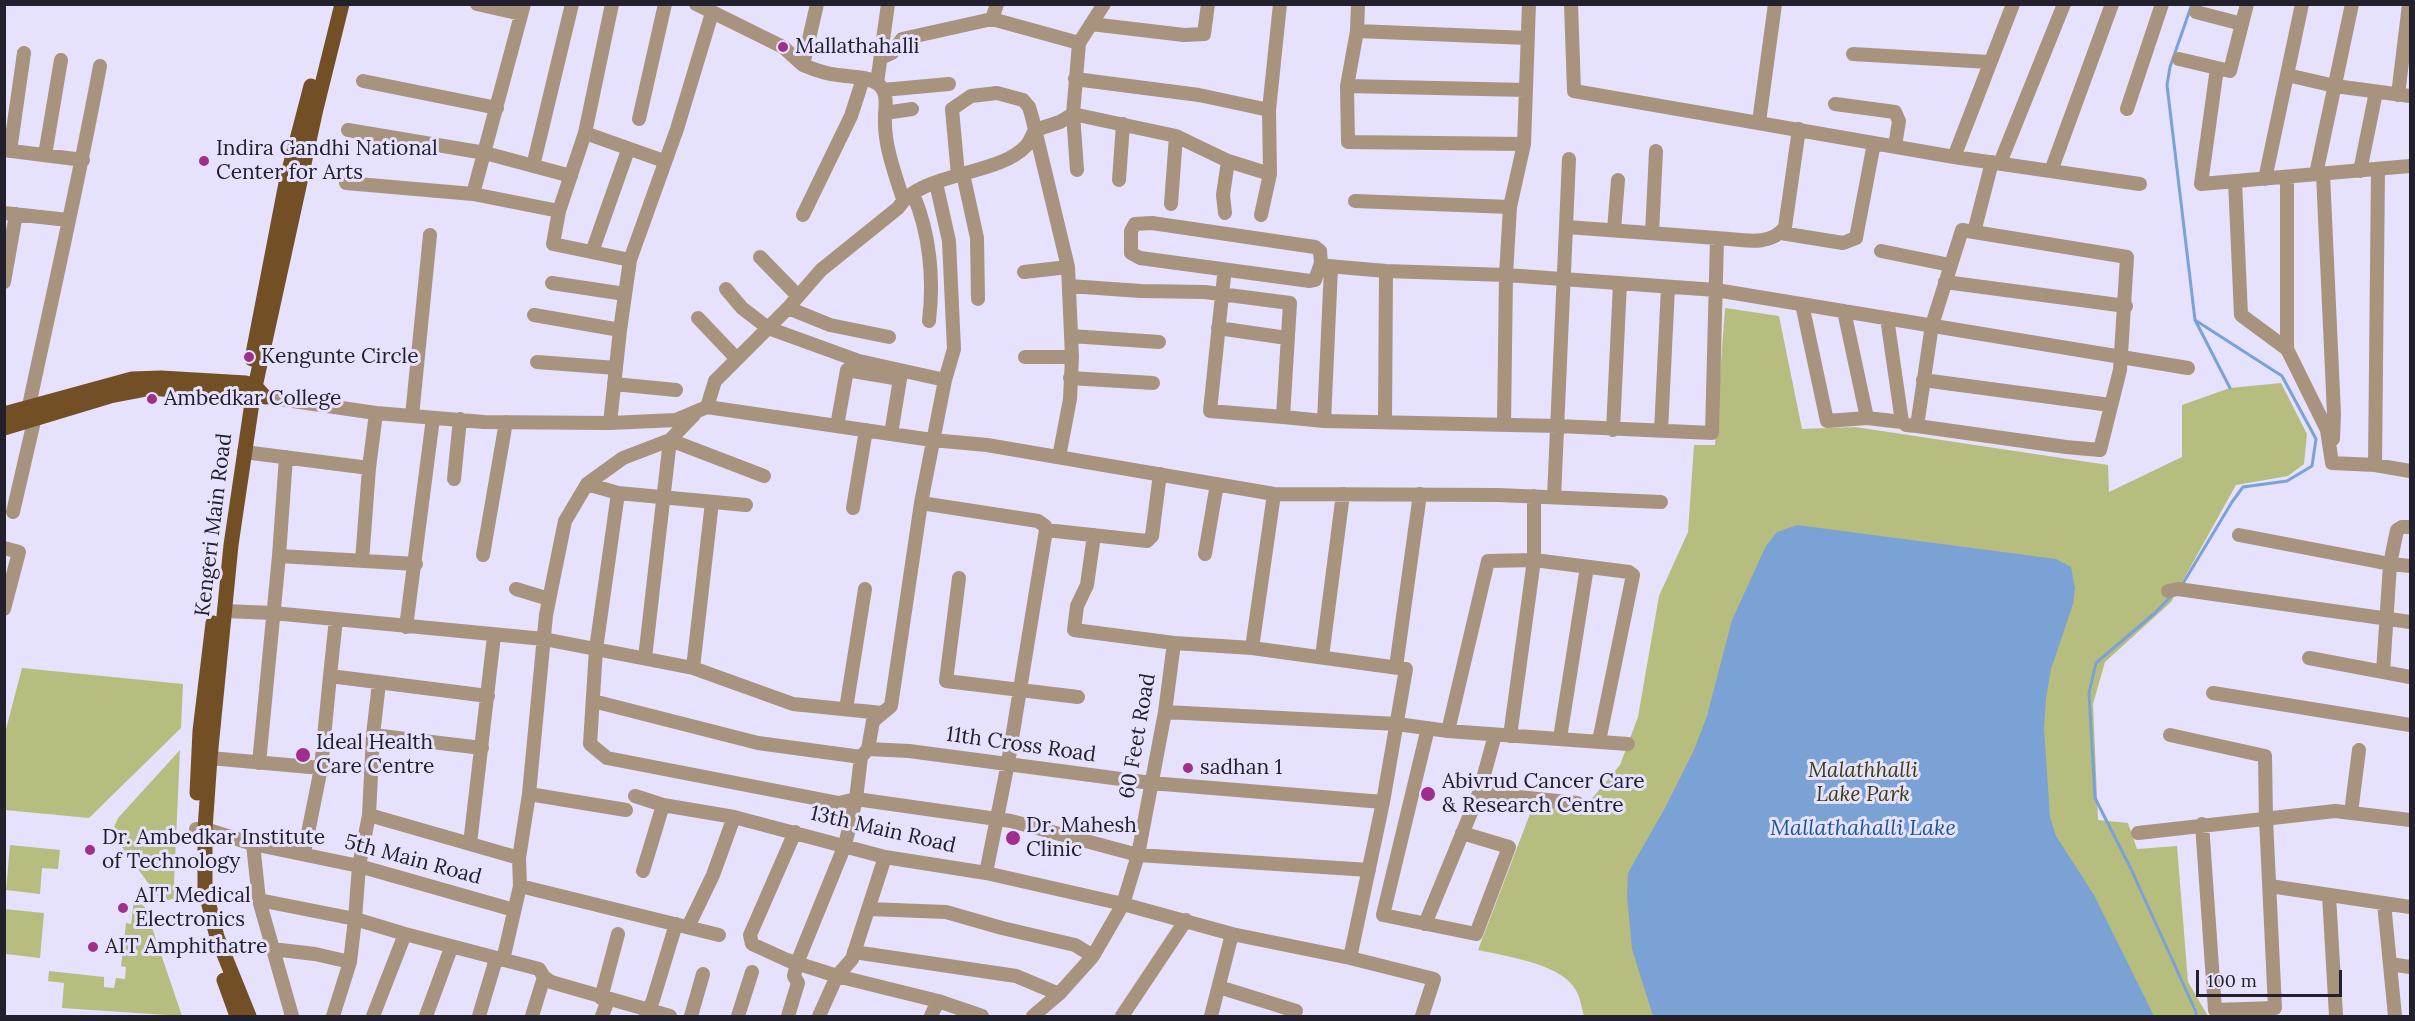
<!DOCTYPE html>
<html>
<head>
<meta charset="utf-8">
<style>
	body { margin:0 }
	#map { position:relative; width:2415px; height:1021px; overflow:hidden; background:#e6e1fc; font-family:Lora,serif }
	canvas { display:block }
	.frame { position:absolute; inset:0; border:6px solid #23202d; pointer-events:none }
	.scale { position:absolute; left:2196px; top:970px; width:146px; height:27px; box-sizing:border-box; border:3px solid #23202d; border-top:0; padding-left:8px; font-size:18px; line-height:21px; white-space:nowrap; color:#23202d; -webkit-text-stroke:4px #e6e1fc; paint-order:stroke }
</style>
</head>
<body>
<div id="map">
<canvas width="2415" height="1021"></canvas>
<div class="frame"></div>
<div class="scale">100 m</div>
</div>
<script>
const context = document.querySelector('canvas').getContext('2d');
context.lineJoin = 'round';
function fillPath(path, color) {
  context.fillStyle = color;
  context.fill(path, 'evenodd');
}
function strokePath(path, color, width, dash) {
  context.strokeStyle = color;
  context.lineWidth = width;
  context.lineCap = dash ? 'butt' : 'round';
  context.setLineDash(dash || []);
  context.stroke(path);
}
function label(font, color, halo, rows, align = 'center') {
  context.font = font + ' Lora,serif';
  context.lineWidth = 6;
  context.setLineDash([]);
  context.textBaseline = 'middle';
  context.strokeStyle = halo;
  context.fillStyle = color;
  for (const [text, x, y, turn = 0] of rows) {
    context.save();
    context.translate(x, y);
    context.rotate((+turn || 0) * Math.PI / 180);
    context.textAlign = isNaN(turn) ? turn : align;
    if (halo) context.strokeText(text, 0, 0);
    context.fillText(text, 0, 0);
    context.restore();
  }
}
const green = new Path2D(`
	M 1725,308 L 1779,316 L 1802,429 L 1855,427 L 2108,465 L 2109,492 L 2182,457 L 2182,405 L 2230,388 L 2281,383 L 2307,434 L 2304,464 L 2288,476 L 2236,485 L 2171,602 L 2105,662 L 2093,704 L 2098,820 L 2128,823 L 2137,849 L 2177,846 L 2188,982 L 2208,1016 L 1584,1016 C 1581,1006 1580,994 1573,986 C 1556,963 1505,956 1478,950 L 1533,806 L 1583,809 L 1620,765 L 1638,717 L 1659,596 L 1688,532 L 1694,445 L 1715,445 Z
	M 22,668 L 183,684 L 181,728 L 89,818 L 5,810 L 5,733 Z
	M 180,750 L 174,883 L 179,897 L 162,902 L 116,839 L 114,827 L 118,818 Z
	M 10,845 L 60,850 L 58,869 L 42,868 L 40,894 L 6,890 Z
	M 134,899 L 145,907 L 182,1016 L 62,1008 L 64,983 L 48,981 L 49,971 L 104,977 L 104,987 L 114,988 L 116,978 L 125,979 L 126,967 L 121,966 L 126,923 L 131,924 Z
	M 4,909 L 44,913 L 40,958 L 6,954 L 4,951 Z`);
const water = new Path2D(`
	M 1797,525 L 2056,559 L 2071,567 L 2075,588 L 2073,604 L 2051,669 L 2046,698 L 2044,729 L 2050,817 L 2056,836 L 2094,895 L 2154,1016 L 1653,1016 L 1632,949 L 1627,896 L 1628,873 L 1665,808 L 1694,750 L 1707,716 L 1732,620 L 1766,546 L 1777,532 Z`);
const stream = new Path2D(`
	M 2192,4 L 2170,67 L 2167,85 L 2195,320 L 2230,388
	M 2182,585 L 2232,502 L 2243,487 L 2287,481 L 2312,466 L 2316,439 L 2282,376 L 2195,320
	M 2173,594 L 2156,612 L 2096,663 L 2089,693 L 2095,798 L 2131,869 L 2196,1012 L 2196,1016`);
const minor = new Path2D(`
	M 477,4 L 521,14
	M 696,4 L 783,47 L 803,65 L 817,4
	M 997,4 L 992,19 L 1079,43
	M 1358,4 L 1357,31 L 1347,86 L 1348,142 L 1524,144
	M 1571,4 L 1574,91 L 1954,157
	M 2013,4 L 1954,157 L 2140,184
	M 2196,12 L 2242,24
	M 1091,24 L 1184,35 L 1204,34 L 1208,4
	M 1357,31 L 1528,38
	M 1853,54 L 1989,62
	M 881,58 L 892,53 L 902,39 L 992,19
	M 2179,59 L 2230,71 L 2247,4
	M 803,65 C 815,70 826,74 838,75 C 851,77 868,76 878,84 C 889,92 885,107 885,119 C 884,145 895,174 903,199
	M 2217,68 L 2201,184 L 2410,166
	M 2287,75 L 2335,86 L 2410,96
	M 1075,79 L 1199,95 L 1269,110
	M 363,81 L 497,108
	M 877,83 L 888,4
	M 1347,86 L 1526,90
	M 883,90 L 949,84
	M 2398,95 L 2409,4
	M 1835,104 L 1895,112 L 1899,121 L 1895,146
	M 2127,109 L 2162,4
	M 885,113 L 912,109
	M 639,119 L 665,4
	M 1759,122 L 1775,4
	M 348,130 L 485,153 L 571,176
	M 585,133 L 612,4
	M 4,150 L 83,160
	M 10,151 L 24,53
	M 45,155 L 61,60
	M 2000,163 L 2064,4
	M 533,166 L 572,4
	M 1077,170 L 1073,114 L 1176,136 L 1228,161 L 1270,174
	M 2051,171 L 2112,4
	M 2360,171 L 2376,92
	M 963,174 L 977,238 L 978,299
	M 2316,174 L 2352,4
	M 2323,174 L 2334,414 L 2333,439
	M 958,175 L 952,109 L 971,96 L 997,93 L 1023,100 L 1029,107 L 1032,117 L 1068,267 L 1072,357 L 1070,399 L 1059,457
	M 2287,177 L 2287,349
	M 2265,179 L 2302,4
	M 1119,180 L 1123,124
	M 2235,181 L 2241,315 L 2287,349 L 2327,430 L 2332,463 L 2375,465 L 2410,471
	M 346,183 L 473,194 L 559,211
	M 473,194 L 524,4
	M 913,194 C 930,233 934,279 929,321
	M 1355,201 L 1510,207
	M 1171,204 L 1176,136
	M 4,213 L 68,220
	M 1225,213 L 1223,195 L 1228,161
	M 803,215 L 851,116 L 863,79
	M 1261,215 L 1270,174 L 1269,110 L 1280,4
	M 1152,223 L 1315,247 L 1320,251 L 1321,263 L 1315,280 L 1310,281 L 1140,258 L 1131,253 L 1131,231 L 1135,224 Z
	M 1614,230 L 1618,180
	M 1974,232 L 2127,257 L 2120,370 L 2100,450 L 2066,447 L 1917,426 L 1932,325 L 1962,230 L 1974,232 L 1992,162
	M 1652,233 L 1656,151
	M 1781,233 L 1843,243 L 1856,238 L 1874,143
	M 1717,238 C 1740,239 1770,248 1785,227 L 1799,129
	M 1881,251 L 1950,265
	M 592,252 L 628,150
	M 760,257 L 798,296
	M 630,260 L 553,244 L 559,211 L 585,133 L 664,161
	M 1328,266 L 1386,271 L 1506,275 L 1716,290 L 2188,368
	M 1024,272 L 1068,267
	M 1224,276 L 1210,411 L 1283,417
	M 4,282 L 16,214
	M 1945,282 L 2126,306
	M 552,283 L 625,294
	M 1069,286 L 1141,291 L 1205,292 L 1290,303 L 1283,417 L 1324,421 L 1558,426 L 1712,433 L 1717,238 L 1567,227
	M 726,289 L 742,308 L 768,328 L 859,361 L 945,380
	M 1802,304 L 1827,421 L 1867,418 L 1902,422 L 1906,425 L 1917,426
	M 788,308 L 830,325 L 889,337
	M 1844,311 L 1867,418
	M 534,315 L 620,330
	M 698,318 L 737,359
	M 1887,318 L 1902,422
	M 1218,328 L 1287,338
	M 1071,336 L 1159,342
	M 1025,357 L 1072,357
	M 537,362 L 616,368
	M 1070,378 L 1153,383
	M 1923,380 L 2110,405
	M 614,384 L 676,390
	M 265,397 L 376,413 L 484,422 L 610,423 L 676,420 L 707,407 L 932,440 L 987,445 L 1274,494 L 1498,495 L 1661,502
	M 29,406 C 53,293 79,180 100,66
	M 707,407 L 715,381 L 788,308 L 821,270 L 898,208 C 921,171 997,177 1026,146 C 1030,142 1032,135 1035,130 L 1060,122 L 1073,114 L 1079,43 L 1104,4
	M 412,416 L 430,235
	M 1324,421 L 1331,268
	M 1385,421 L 1386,271
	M 610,423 L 620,330 L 630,260 L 677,129 L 712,13
	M 1504,424 L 1506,275 L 1510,207 L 1524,144 L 1529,4
	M 837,426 L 847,370 L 900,379 L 891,434
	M 1613,430 L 1620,283
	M 1661,431 L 1668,287
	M 244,452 L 369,468
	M 2375,465 L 2378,169
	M 454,479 L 460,419
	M 587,484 L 618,493
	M 1554,497 L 1569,159
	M 921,503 L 1038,521 L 1045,526 L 1046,530 L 1008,763 L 986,873
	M 746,505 L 618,493 L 596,649 L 590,744 L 607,758 L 839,803 L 856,799 L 1011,821 L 1138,855 L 1369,870
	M 853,508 L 866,430
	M 13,512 L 35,417
	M 1046,530 L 1147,541 L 1152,536 L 1160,474
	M 1094,535 L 1087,585 L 1077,606 L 1074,630 L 1174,643 L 1252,648 L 1274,494
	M 2239,535 L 2390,564 L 2410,566
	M 4,548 L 19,552 L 4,609
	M 1205,554 L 1217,484
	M 483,555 L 506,422
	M 279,556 L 416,564
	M 362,561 L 369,468 L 376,413
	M 959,578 L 946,681 L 1078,697
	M 516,589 L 549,599
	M 2168,591 L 2178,589 L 2410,622
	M 224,611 L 273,613 L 544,639 L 693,668 L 793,704 L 882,713
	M 336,619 L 330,676 L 488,696
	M 406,627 L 433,418
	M 1252,648 L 1406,669 L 1383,802 L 1350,958
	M 1322,657 L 1343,494
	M 645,658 L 670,440 L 764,476
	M 2309,658 L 2410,677
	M 1396,667 L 1420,494
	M 693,668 L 712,502
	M 2383,672 L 2390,564 L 2397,530 L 2402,527 L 2410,527
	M 2213,693 L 2410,725
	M 593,701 L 758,743 L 861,757
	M 846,709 L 865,589
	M 1165,712 L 1397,724 L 1448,731 L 1628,744
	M 1428,728 L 1383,915 L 1476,934 L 1509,847 L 1462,833
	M 1448,731 L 1488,561 L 1534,560 L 1629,572 L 1633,575 L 1599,741
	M 373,735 L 482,748
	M 2170,735 L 2265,756 L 2266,819 L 2275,1008 L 2215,1010 L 2202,824
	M 1510,736 L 1534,560 L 1534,496
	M 1560,738 L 1587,567
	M 868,749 L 909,751 L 1151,783 L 1383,802
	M 210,758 L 321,768
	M 259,763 L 279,556 L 286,457
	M 1479,793 L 1577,803
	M 529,794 L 626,810
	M 635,796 L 663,805 L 734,817 L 885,857 L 986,873 L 1123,904 L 1232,934 L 1350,958 L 1434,979 L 1422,1016
	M 2351,813 L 2359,750
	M 369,815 L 519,858
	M 196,829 L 205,829 L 253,844 L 359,866 L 514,910
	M 795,832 L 750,935 L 752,944 L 787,960 L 837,976 L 938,1001 L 982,1016
	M 2138,833 L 2335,811 L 2410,820
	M 253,844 L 259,900 L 292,1016
	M 470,844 L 494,636
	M 304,853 L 321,768 L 330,676
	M 643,871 L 663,805
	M 520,886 L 719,935
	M 2270,886 L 2410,907
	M 2329,895 L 2336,1016
	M 259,900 L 355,919 L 359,866 L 369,815 L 373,735 L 379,683
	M 2384,903 L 2395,1016
	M 869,909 L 946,912 L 1002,928 L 1075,945 L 1093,956
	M 1425,924 L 1479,793 L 1495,735
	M 688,927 L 713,875 L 734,817
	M 272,949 L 315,954 L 350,962 L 355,919 L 405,934
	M 854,952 L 1016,976 L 1059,994
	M 503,960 L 520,886 L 519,858 L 529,794 L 546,615 L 565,521 L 587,484 L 623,458 L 670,440 L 694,415
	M 2390,964 L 2410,967
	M 1219,987 L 1296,1011
	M 601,998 L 618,934
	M 333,1016 L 350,962
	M 373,1016 L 405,934 L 539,969 L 544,977 L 551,982 L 670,1016
	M 426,1016 L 451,948
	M 479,1016 L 496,959
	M 532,1016 L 544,977
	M 602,1016 L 608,1000
	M 646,1016 L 653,1000 L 676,924
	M 691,1016 L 703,974
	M 738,1016 L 752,972
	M 788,1016 L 798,983 L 794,976 L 797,963 L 845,845 L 856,799 L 861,757 L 868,749 L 873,721 L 891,706 L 921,503 L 945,380 L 954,349 L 949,241 L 936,183
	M 819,1016 L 837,976 L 852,959 L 885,857
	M 931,1016 L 938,1001
	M 1033,1016 L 1059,994 L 1093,956 L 1123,904 L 1138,855 L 1165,712 L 1174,643
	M 1122,1016 L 1186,920
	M 1211,1016 L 1232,934`);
const major = new Path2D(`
	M 252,359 L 287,178 L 311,86
	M 4,414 L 132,379 L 161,378 L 246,383 L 255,386 L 265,397
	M 4,428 L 110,396 L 152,388 L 243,397 L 263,396
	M 197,793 L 200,731 L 213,623
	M 224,980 L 237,1016
	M 249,1016 L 217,937 L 205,889 L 205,829 L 210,758 L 231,545 L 253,396 L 316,109 L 342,4`);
const markers = [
	[783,47,6,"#9e2f8d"],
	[204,161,6,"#9e2f8d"],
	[249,357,6,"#9e2f8d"],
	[152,399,6,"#9e2f8d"],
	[303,755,8,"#9e2f8d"],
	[1188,768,6,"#9e2f8d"],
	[1428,794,8,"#9e2f8d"],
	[1013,838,8,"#9e2f8d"],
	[90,850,6,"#9e2f8d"],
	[123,908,6,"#9e2f8d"],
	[93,947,6,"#9e2f8d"]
];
const poiNames = [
	["Mallathahalli",795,47],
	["Indira Gandhi National",216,149],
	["Center for Arts",216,173],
	["Kengunte Circle",261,357],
	["Ambedkar College",164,399],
	["Ideal Health",316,743],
	["Care Centre",316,767],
	["sadhan 1",1200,768],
	["Abivrud Cancer Care",1442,782],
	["& Research Centre",1442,806],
	["Dr. Mahesh",1026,826],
	["Clinic",1026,850],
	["Dr. Ambedkar Institute",102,838],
	["of Technology",102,862],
	["AIT Medical",135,896],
	["Electronics",135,920],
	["AIT Amphithatre",105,947]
];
const streetNames = [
	["Kengeri Main Road",214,525,-83],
	["60 Feet Road",1138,736,-80],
	["11th Cross Road",1021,745,8],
	["13th Main Road",883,830,13],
	["5th Main Road",413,860,15]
];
const parkNames = [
	["Malathhalli",1863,771],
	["Lake Park",1863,795]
];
const waterNames = [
	["Mallathahalli Lake",1863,829]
];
fillPath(green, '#b7bd7f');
fillPath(water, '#7aa2d5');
strokePath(stream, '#7aa2d5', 3);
strokePath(minor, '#a8937e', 14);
strokePath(major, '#734f26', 15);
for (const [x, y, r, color] of markers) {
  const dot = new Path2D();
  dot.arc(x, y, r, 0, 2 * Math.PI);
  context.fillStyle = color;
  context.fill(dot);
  strokePath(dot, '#e6e1fc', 2);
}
label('21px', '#23202d', '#e6e1fc', poiNames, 'left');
label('21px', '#23202d', '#e6e1fc', streetNames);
label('italic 21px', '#3b3e0a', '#e6e1fc', parkNames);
label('italic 22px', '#1f5594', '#e6e1fc', waterNames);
</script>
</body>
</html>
